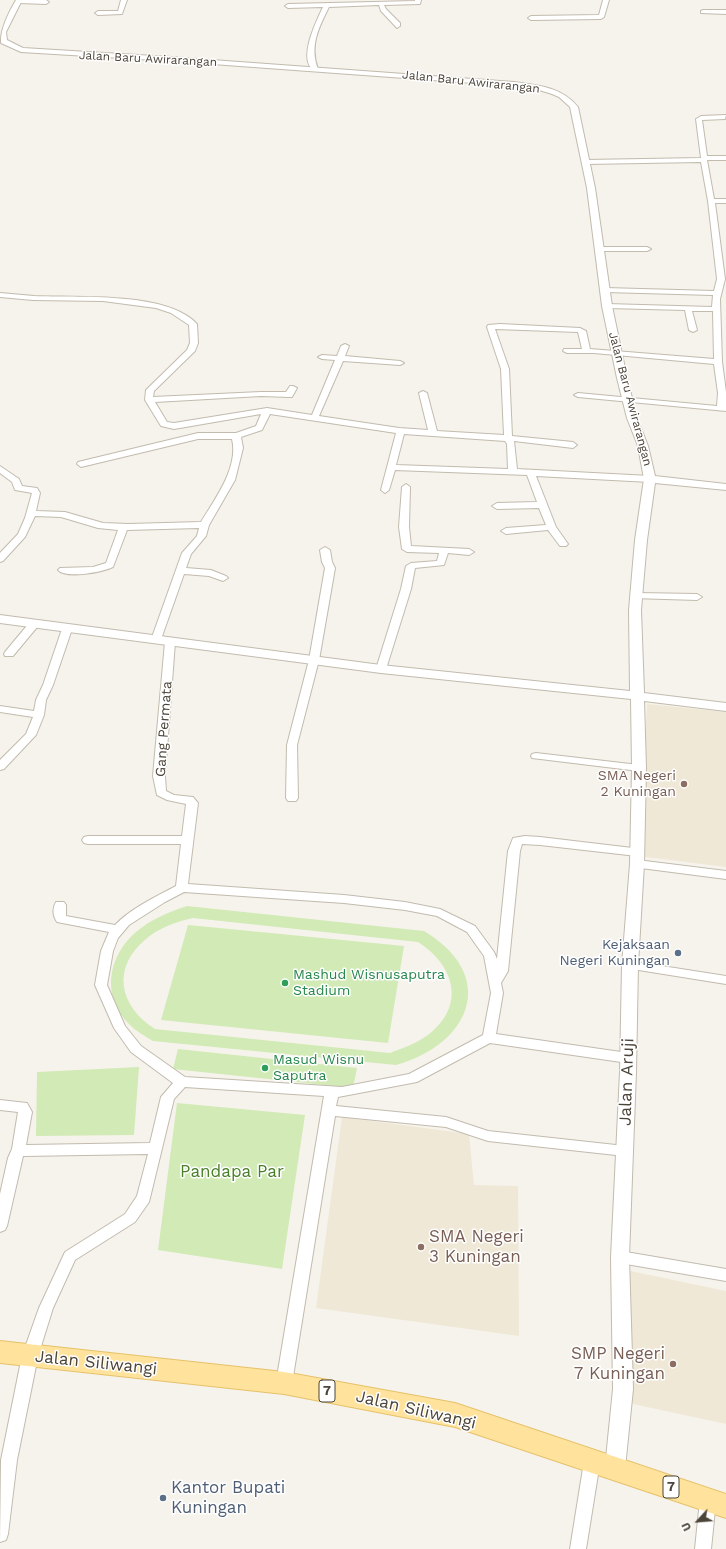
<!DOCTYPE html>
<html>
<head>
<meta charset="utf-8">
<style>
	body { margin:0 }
	#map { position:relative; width:726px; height:1549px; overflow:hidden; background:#f6f3ec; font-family:"Work Sans",sans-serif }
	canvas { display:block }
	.north { position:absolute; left:678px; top:1501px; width:40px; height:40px; -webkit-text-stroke:3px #fff; paint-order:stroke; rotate:244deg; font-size:11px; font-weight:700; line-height:16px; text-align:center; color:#4b4439 }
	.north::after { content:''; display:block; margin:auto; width:14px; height:18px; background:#4b4439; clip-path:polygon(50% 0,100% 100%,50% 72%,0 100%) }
</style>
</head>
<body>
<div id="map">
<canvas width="726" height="1549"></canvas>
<div class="north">U</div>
</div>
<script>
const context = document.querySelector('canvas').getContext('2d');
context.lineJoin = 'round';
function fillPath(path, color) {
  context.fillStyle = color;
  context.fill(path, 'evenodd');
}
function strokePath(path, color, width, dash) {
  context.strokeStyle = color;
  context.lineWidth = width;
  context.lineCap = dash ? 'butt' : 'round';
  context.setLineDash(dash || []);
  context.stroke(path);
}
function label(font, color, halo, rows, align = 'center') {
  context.font = font + ' "Work Sans",sans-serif';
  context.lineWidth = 3;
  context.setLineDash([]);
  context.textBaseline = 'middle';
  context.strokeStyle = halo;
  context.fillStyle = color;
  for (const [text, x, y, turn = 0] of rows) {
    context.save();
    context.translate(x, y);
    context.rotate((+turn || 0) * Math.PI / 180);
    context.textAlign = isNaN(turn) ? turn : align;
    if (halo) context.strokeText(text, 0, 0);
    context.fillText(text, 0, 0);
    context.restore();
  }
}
const education = new Path2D(`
	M 647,704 L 726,712 L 726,867 L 638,856 Z
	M 342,1117 L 469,1134 L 474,1185 L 518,1186 L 519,1336 L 316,1308 Z
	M 621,1269 L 726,1291 L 726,1424 L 619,1401 Z`);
const green = new Path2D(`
	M 187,906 L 424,931 C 499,976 471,1044 396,1065 L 153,1041 C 145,1036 137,1032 130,1025 C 101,998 107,957 136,932 C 151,919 169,912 187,906 ZM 193,918 L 418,942 C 454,965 467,1005 428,1035 C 417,1043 403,1048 390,1053 L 155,1029 C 119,1006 111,968 146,939 C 160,927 176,922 193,918 Z
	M 188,925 L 404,946 L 388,1043 L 161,1020 Z
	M 178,1049 L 357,1068 L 353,1088 L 173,1069 Z
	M 139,1067 L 134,1135 L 36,1136 L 37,1072 Z
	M 177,1103 L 305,1115 L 282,1269 L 158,1250 Z`);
const minor = new Path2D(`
	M 17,0 L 46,0 L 49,2 L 46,4 L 19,3 L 17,2 Z
	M 121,0 L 127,0 L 122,14 L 98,15 L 95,13 L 98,11 L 118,11 Z
	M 415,0 L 421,0 L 420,4 L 384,5 L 386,9 L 400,23 L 400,26 L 397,28 L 381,11 L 379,5 L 329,7 C 319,27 309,46 318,69 L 315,71 C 296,61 317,20 323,7 L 288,8 L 285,6 L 288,4 L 415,1 Z
	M 603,0 L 609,0 L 604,17 L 601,19 L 531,20 L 528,18 L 531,16 L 599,15 Z
	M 703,10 L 726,10 L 726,14 L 701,13 L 701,11 Z
	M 726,115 L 725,119 L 702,120 L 707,156 L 726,156 L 726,160 L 707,160 L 714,199 L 726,199 L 726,203 L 715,203 L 725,279 L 720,299 L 722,362 L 726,392 L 726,411 L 578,397 L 574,395 L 578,393 L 717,406 L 718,393 L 714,364 L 594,353 L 567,353 L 563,351 L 564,349 L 582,349 L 578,332 L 495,329 L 509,369 L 512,436 L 573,442 L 577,445 L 573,448 L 514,441 L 517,469 L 650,476 L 654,479 L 650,482 L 536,476 L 556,527 L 568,544 L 566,546 L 560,546 L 548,530 L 506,534 L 501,531 L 506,528 L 546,525 L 539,508 L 497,509 L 492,506 L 497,503 L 537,502 L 527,475 L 395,470 L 389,490 L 385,493 L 381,490 L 396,433 L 270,414 L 262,430 L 241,437 L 243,448 L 235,480 L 209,525 L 206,536 L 191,554 L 186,568 L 211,570 L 226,576 L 228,578 L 223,581 L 209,576 L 184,574 L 160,642 L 152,642 L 151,640 L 182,553 L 197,536 L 199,528 L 127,530 L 113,567 C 103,572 66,579 58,570 L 60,568 L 93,567 L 106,563 L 118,530 L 98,528 L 61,517 L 35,516 L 25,537 L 3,561 L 0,562 L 0,553 L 18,534 L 25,518 L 32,493 L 15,490 L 12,482 L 0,473 L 0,466 L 19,479 L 22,486 L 37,488 L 40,493 L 36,511 L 65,512 L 103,523 L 128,524 L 201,522 C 215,499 239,467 232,439 L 198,439 L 81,467 L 77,464 L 78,462 L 198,433 L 236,433 L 256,426 L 261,414 L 174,429 L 161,426 L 145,400 L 146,390 L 187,350 L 190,343 L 189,325 L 171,313 L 156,308 L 103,301 L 33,300 L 0,297 L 0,293 C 11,294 22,295 34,296 C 76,298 167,291 197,324 L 198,343 L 195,351 L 154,391 L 153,397 L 261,392 L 286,392 L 290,386 L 293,386 L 297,388 L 292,397 L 289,397 L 261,396 L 155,402 L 167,422 L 174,423 L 267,408 L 312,415 L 335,360 L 322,359 L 318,357 L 322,355 L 337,356 L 341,346 L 345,344 L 349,346 L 345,356 L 400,361 L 404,363 L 400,365 L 343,361 L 319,416 L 399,428 L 428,430 L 419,393 L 423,391 L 427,393 L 437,431 L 504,435 L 501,369 L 487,327 L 488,325 L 500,324 L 580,328 L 586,331 L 590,349 L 714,359 L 713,311 L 692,311 L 697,330 L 693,332 L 689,330 L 685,310 L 607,308 L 603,306 L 607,304 L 712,307 L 713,295 L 605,292 L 601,290 L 605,288 L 714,291 L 717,279 L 708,201 L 701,162 L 586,164 L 583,162 L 586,160 L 701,158 L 696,119 L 701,116 ZM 404,434 L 505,441 L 507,444 L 508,469 L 396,465 Z
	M 596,247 L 647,247 L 651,249 L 647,251 L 596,251 Z
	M 406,484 L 410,487 L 409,527 L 411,546 L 469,549 L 474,552 L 469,555 L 448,553 L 444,565 L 415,568 L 411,589 L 386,669 L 381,672 L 376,669 L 401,589 L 406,566 L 411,563 L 437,561 L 439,553 L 407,552 L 402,549 L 399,527 L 402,487 Z
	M 325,547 L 330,550 L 332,562 L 335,568 L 319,660 L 297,745 L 298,798 L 296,801 L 288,801 L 286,798 L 287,745 L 309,660 L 325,568 L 322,562 L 320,550 Z
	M 636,593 L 697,594 L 702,597 L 697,600 L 633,598 L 631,596 L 633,594 Z
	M 34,621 L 38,622 L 39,624 L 38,626 L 13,656 L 5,656 L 4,654 L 5,652 L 30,622 Z
	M 67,626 L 72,629 L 53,685 L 46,700 L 44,715 L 36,735 L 4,769 L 0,770 L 0,760 L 26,734 L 33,717 L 0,712 L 0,706 L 34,711 L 36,700 L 43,685 L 62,629 Z
	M 170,639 L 175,642 L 165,776 L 166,791 L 174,795 L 193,797 L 198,803 L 188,884 L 344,895 L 405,902 L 440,909 L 475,926 L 494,952 L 497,959 L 508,851 L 513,838 L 525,836 L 540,837 L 641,849 L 643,852 L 641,855 L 637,856 L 540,845 L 522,844 L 520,851 L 508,971 L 501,983 L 503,993 L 496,1034 L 628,1053 L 633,1055 L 635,1058 L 633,1061 L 628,1063 L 490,1043 L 417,1082 L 338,1097 L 336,1106 L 446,1117 L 488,1131 L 625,1146 L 630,1147 L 632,1151 L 630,1155 L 625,1156 L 488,1141 L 446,1127 L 335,1116 L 292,1383 L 289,1388 L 284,1390 L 279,1388 L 276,1383 L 324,1096 L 185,1087 L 174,1099 L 149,1202 L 135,1222 L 75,1260 L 53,1308 L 38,1356 L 17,1460 L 8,1534 L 6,1540 L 0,1542 L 1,1460 L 22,1356 L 39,1308 L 65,1252 L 125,1214 L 137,1196 L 148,1154 L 23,1156 L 7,1226 L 5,1230 L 0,1232 L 0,1194 L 8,1158 L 12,1149 L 18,1112 L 0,1110 L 0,1100 L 27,1103 L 32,1112 L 26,1145 L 150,1143 L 161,1097 L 173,1083 L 131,1052 L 114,1028 L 95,985 L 101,951 L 109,932 L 57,922 C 53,916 52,909 56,902 L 64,902 L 66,905 L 66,916 L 115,925 C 130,909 157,896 176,886 L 181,844 L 88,844 L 84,843 L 82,840 L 84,837 L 88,836 L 182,836 L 186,804 L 167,800 L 157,795 L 153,776 L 165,642 ZM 184,892 L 344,903 L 405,910 L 437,916 L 467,932 L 484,956 L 491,993 L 483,1035 L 409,1074 L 342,1087 L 185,1077 L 141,1046 L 125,1026 L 107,985 L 113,951 L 118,938 L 129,925 L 165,902 Z
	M 536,753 L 639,765 L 643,766 L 644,768 L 643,770 L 639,771 L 532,758 L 531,756 L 532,754 Z
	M 637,860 L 726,871 L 726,879 L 633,867 L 631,864 L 633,861 Z
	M 630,961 L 726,976 L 726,984 L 626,968 L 624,965 L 626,962 Z
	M 620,1251 L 726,1269 L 726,1281 L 620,1263 L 615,1261 L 613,1257 L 615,1253 Z
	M 592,1455 L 598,1457 L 600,1462 L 586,1549 L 570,1549 L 584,1462 L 586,1457 Z
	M 708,1492 L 714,1495 L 716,1500 L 711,1549 L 695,1549 L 700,1500 L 702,1495 Z`);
const tertiary = new Path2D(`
	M 16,0 L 22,0 L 6,32 L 7,40 L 23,48 L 171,57 L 514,82 C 538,85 562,87 578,107 L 595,188 L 612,306 L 627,378 L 637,418 L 648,446 L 655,476 L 726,484 L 726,490 L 655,483 L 647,540 L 641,610 L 644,693 L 726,703 L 726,711 L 644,701 L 646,768 L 644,864 L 638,965 L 636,1072 L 629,1257 L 633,1389 L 625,1468 L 622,1475 L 615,1477 L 608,1475 L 605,1468 L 613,1389 L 611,1257 L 620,1072 L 622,965 L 630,864 L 632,768 L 631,699 L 381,673 L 0,623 L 0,615 L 381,665 L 630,691 L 629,610 L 635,540 L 644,479 L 638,446 L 627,418 L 617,378 L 602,306 L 587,188 L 570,107 L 559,97 L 552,94 L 539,90 L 514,86 L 171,61 L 21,52 L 1,43 C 0,29 9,12 16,0 Z`);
const primary = new Path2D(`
	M 0,1341 L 284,1372 L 455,1403 L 726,1494 L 726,1518 L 455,1427 L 284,1394 L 0,1363 Z`);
const markers = [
	[684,784,4,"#8d6e63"],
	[678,953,4,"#5c6f8a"],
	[285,983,4,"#2e9e5b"],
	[265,1068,4,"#2e9e5b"],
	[421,1247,4,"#8d6e63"],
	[673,1364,4,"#8d6e63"],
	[163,1498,4,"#5c6f8a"]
];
const farStreetnames = [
	["Jalan Baru Awirarangan",148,59,3],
	["Jalan Baru Awirarangan",471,82,6],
	["Jalan Baru Awirarangan",630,399,75]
];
const shields = [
	[327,1391,16],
	[671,1487,16]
];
const shieldNames = [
	["7",327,1391],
	["7",671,1487]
];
const streetNames = [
	["Gang Permata",164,729,-86]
];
const educationNames = [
	["SMA Negeri",676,776],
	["2 Kuningan",676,792]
];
const serviceNames = [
	["Kejaksaan",670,945],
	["Negeri Kuningan",670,961]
];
const leisureNames = [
	["Mashud Wisnusaputra",293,975],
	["Stadium",293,991],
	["Masud Wisnu",273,1060],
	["Saputra",273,1076]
];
const nearStreetnames = [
	["Jalan Aruji",627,1082,-88],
	["Jalan Siliwangi",96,1363,6],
	["Jalan Siliwangi",416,1410,13]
];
const nearParknames = [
	["Pandapa Par",232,1172]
];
const nearEducationnames = [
	["SMA Negeri",429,1237],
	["3 Kuningan",429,1257],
	["SMP Negeri",665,1354,"right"],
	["7 Kuningan",665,1374,"right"]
];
const nearServicenames = [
	["Kantor Bupati",171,1488],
	["Kuningan",171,1508]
];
fillPath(education, '#efe8d6');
fillPath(green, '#d2eab5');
strokePath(minor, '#c2bbae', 2);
strokePath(tertiary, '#c2bbae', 2);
strokePath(primary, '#e6c16a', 2);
fillPath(minor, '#fff');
fillPath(tertiary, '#fff');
fillPath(primary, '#ffe39c');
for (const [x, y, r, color] of markers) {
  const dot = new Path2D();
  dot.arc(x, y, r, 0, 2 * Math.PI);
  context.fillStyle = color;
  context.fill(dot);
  strokePath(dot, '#fff', 1.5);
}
label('12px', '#4b4439', '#fff', farStreetnames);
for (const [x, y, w] of shields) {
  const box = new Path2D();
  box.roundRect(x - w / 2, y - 11, w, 22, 3);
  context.fillStyle = '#fff';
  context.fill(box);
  strokePath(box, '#4b4439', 1);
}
label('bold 13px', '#4b4439', null, shieldNames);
label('14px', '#4b4439', '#fff', streetNames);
label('14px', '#785e54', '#fff', educationNames, 'right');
label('14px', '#4e5e75', '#fff', serviceNames, 'right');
label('14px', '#27864d', '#fff', leisureNames, 'left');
label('17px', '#4b4439', '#fff', nearStreetnames);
label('17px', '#4a7f2a', '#fff', nearParknames);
label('17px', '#785e54', '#fff', nearEducationnames, 'left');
label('17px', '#4e5e75', '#fff', nearServicenames, 'left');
</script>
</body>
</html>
